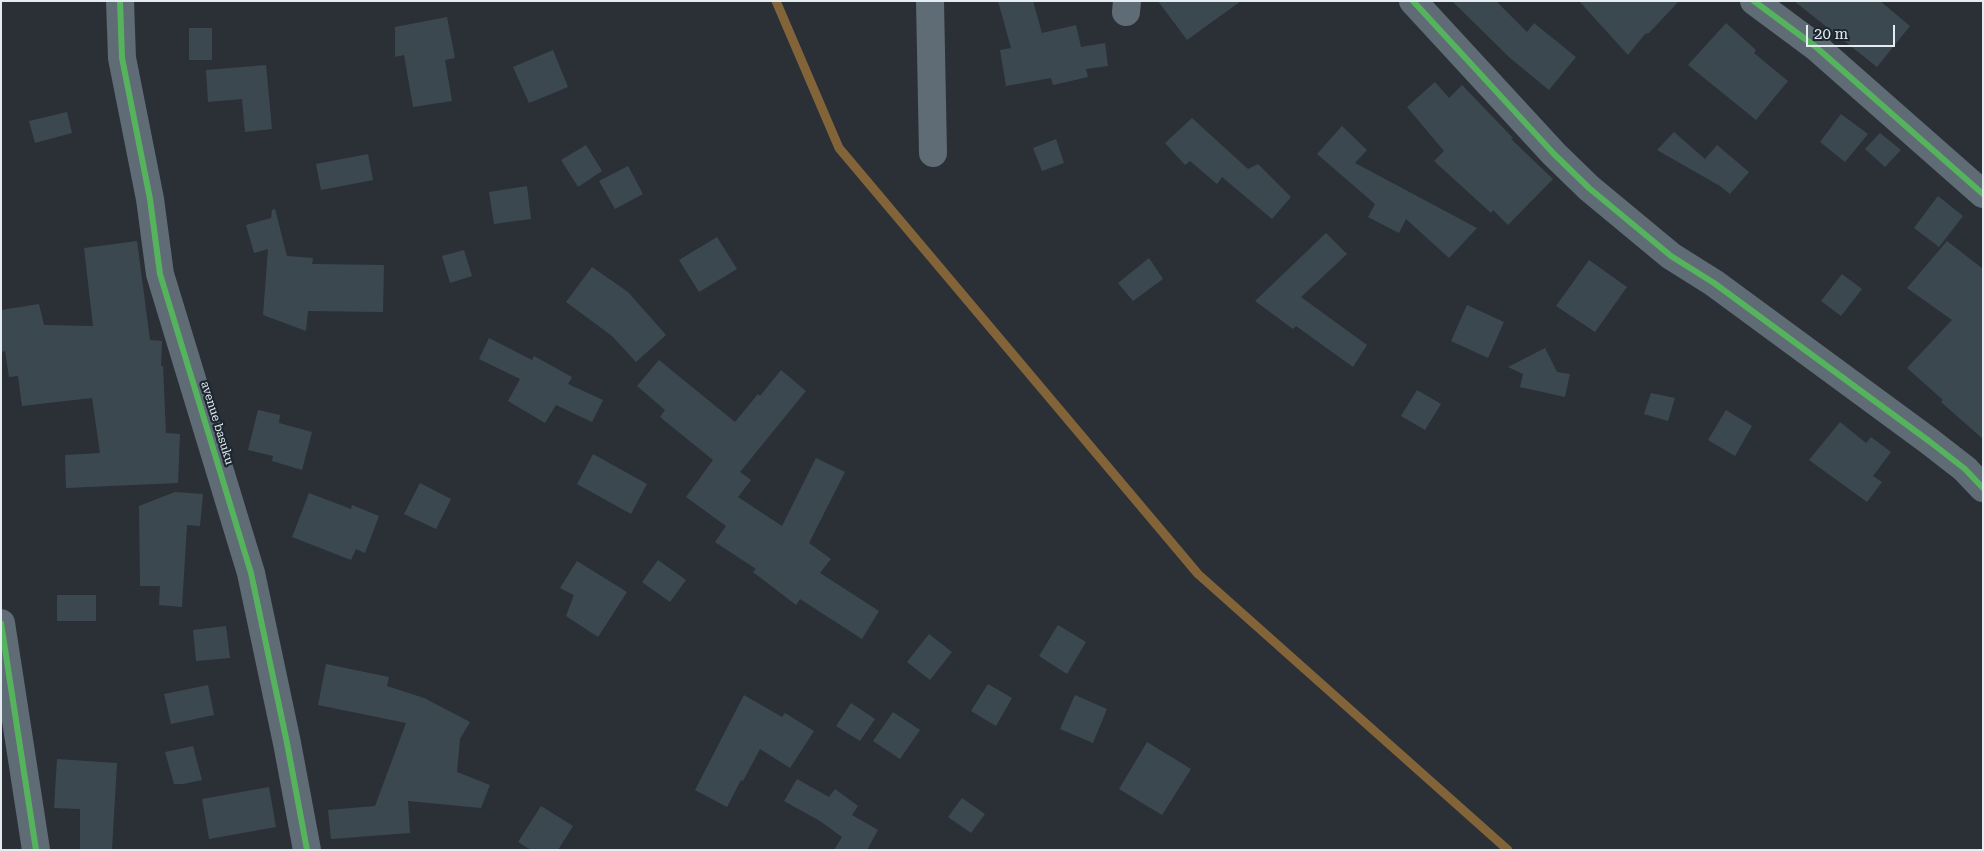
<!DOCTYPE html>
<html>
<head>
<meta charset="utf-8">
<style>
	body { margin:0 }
	#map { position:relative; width:1984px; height:851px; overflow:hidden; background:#2a3036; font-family:"Roboto Serif",serif }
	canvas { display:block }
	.frame { position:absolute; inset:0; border:2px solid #e4ebf1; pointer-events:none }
	.scale { position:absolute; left:1806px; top:25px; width:89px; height:22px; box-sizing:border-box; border:2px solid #e4ebf1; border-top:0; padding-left:6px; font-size:15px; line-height:18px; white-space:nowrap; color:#e4ebf1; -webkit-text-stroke:4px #1c2730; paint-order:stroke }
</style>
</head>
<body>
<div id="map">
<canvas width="1984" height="851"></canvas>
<div class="frame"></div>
<div class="scale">20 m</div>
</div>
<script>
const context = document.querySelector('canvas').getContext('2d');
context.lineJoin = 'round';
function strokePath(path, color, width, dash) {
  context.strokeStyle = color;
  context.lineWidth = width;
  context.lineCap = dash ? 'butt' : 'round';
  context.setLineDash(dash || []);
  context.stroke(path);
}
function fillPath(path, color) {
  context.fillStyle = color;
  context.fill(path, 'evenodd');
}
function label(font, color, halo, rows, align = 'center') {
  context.font = font + ' "Roboto Serif",serif';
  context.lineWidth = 4.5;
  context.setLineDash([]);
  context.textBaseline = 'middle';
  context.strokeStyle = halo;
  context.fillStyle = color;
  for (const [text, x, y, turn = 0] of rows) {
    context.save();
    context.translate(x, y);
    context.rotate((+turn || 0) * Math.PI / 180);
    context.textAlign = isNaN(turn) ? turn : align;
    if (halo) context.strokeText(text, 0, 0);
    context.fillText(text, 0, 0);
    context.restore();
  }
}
const stream = new Path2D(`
	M 776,1 L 839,148 L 1198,574 L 1508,850`);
const building = new Path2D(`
	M 998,1 L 1033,1 L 1042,33 L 1076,25 L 1081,47 L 1105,43 L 1108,66 L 1086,69 L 1088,77 L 1053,85 L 1051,78 L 1006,86 L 1000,50 L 1011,48 Z
	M 1158,1 L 1241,1 L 1187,40 Z
	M 1452,1 L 1496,1 L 1527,32 L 1534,23 L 1576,57 L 1549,90 L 1510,58 Z
	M 1579,1 L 1679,1 L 1649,33 L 1645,34 L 1628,55 Z
	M 1794,1 L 1880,1 L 1910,26 L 1877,67 Z
	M 447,17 L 455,58 L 445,60 L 452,101 L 413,107 L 404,55 L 395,57 L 395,27 Z
	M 1726,23 L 1756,50 L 1754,53 L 1788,81 L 1756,120 L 1688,65 Z
	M 189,28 L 212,28 L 212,60 L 189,60 Z
	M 553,50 L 568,87 L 529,103 L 513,67 Z
	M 266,65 L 272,129 L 245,132 L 242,99 L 208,102 L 206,70 Z
	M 1435,82 L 1449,98 L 1462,85 L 1513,138 L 1511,139 L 1553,179 L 1508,225 L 1493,210 L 1491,213 L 1434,161 L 1444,151 L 1407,107 Z
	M 67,112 L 72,133 L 35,143 L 29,121 Z
	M 1841,114 L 1868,134 L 1845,162 L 1820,142 Z
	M 1192,118 L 1248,169 L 1258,164 L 1291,197 L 1272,219 L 1222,177 L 1217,184 L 1190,161 L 1185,165 L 1165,143 Z
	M 1342,126 L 1367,150 L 1355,163 L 1477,228 L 1449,258 L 1406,219 L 1399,233 L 1368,217 L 1375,204 L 1317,154 Z
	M 1674,132 L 1705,159 L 1717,145 L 1749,172 L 1730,194 L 1720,186 L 1657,150 Z
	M 1880,133 L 1901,150 L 1885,167 L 1865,149 Z
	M 1056,139 L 1064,163 L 1042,171 L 1033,148 Z
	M 586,145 L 602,171 L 578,187 L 561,160 Z
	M 368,154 L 373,180 L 321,190 L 316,164 Z
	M 628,166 L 643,194 L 615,209 L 599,181 Z
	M 527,186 L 531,219 L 494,224 L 489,192 Z
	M 1938,196 L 1963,216 L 1939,247 L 1914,228 Z
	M 275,209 L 287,256 L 313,258 L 312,264 L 384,265 L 383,312 L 308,311 L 306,331 L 263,315 L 268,249 L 254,253 L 246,225 L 271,218 L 272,210 Z
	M 1326,233 L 1347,254 L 1301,297 L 1367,345 L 1353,367 L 1296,326 L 1293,329 L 1255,301 Z
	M 717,237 L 737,269 L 699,292 L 679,260 Z
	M 137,241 L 150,340 L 162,341 L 161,366 L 163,366 L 166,433 L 180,434 L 178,483 L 66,488 L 65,455 L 100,453 L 92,398 L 22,406 L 18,376 L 9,377 L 5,351 L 1,352 L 1,310 L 39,304 L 44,325 L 93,326 L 84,248 Z
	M 1947,241 L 1983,269 L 1983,439 L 1941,402 L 1943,400 L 1907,368 L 1952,320 L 1907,288 Z
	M 464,250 L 472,276 L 450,283 L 442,256 Z
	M 1149,258 L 1163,279 L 1133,301 L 1118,283 Z
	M 1589,260 L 1627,287 L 1595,332 L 1556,306 Z
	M 592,267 L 628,292 L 666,335 L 636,362 L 612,336 L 566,302 Z
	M 1842,274 L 1862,289 L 1841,316 L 1821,301 Z
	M 1467,305 L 1504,322 L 1488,358 L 1451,341 Z
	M 489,338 L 532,360 L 534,356 L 572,377 L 568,384 L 603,400 L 592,422 L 556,405 L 545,423 L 508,401 L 520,379 L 479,359 Z
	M 1545,348 L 1557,372 L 1570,374 L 1565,397 L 1520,387 L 1523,374 L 1508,367 Z
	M 659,360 L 735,422 L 758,394 L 760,396 L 781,370 L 806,391 L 740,472 L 751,480 L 738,497 L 782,526 L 816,458 L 845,472 L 809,543 L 831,559 L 820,573 L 879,611 L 862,639 L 800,599 L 796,605 L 753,572 L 756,569 L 715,542 L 726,526 L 686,497 L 713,460 L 660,417 L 665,410 L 637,386 Z
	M 1417,390 L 1441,404 L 1425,430 L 1401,416 Z
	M 1651,393 L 1675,398 L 1668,421 L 1644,414 Z
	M 258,410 L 280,415 L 279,423 L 312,432 L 302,470 L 272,461 L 273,456 L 248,450 Z
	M 1726,410 L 1752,426 L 1735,456 L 1708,440 Z
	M 1840,422 L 1866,443 L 1871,437 L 1891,452 L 1873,476 L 1882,482 L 1867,502 L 1809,460 Z
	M 593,454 L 647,484 L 631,514 L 577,484 Z
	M 420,483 L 451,499 L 436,529 L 404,514 Z
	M 175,492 L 203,494 L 200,526 L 187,525 L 182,607 L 159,605 L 160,586 L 140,586 L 139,506 Z
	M 309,493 L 351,509 L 352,505 L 379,516 L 365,553 L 356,549 L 351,560 L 292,537 Z
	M 658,560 L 686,580 L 670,602 L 642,582 Z
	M 577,561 L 627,592 L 598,637 L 566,616 L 574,595 L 560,588 Z
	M 57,595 L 96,595 L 96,621 L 57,621 Z
	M 1058,625 L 1086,642 L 1067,674 L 1039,656 Z
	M 226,626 L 230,658 L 196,661 L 193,630 Z
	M 929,634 L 952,652 L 930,680 L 907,662 Z
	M 326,664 L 389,677 L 387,686 L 424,698 L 470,722 L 460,739 L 457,772 L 490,785 L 481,808 L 408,801 L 410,833 L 331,839 L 328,810 L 375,806 L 406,723 L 318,705 Z
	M 988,684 L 1012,698 L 996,726 L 971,711 Z
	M 208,685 L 214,715 L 171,724 L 164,694 Z
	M 744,695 L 782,717 L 785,713 L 814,731 L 790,768 L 760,749 L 743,781 L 741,780 L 727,807 L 695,790 Z
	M 1075,695 L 1107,709 L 1093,743 L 1060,729 Z
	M 851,703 L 875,719 L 860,741 L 836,726 Z
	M 893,712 L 920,730 L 900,759 L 873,741 Z
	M 1147,742 L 1191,769 L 1162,815 L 1119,789 Z
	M 193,746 L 202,780 L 183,784 L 174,784 L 165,752 Z
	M 57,759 L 117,763 L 112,850 L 80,850 L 80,809 L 54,808 Z
	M 797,779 L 829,797 L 835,789 L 858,806 L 852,815 L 878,830 L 867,850 L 834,850 L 842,837 L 820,821 L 784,801 Z
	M 269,787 L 276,827 L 209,839 L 202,799 Z
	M 962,798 L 985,814 L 971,833 L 948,817 Z
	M 541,806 L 573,826 L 558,850 L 531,850 L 518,842 Z`);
const street = new Path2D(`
	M 120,1 L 122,58 L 150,199 L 160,274 L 251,573 L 287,743 L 307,850
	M 930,1 L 933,153
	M 1413,1 L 1554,154 L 1589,188 L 1671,256 L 1714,283 L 1929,441 L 1965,469 L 1983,488
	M 1754,1 L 1816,47 L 1983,194
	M 1126,12 L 1127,1
	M 1,623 L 36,850`);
const cycleway = new Path2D(`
	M 120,1 L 122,58 L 150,199 L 160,274 L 251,573 L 287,743 L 307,850
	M 1413,1 L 1554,154 L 1589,188 L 1671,256 L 1714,283 L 1929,441 L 1965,469 L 1983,488
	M 1754,1 L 1816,47 L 1983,194
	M 1,623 L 36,850`);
const streetNames = [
	["avenue basuku",217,423,73]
];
strokePath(stream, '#836439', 9);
fillPath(building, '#3c4850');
strokePath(street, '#5f6b75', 28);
strokePath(cycleway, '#56b35d', 6);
label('12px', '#e4ebf1', '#1c2730', streetNames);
</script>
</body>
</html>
